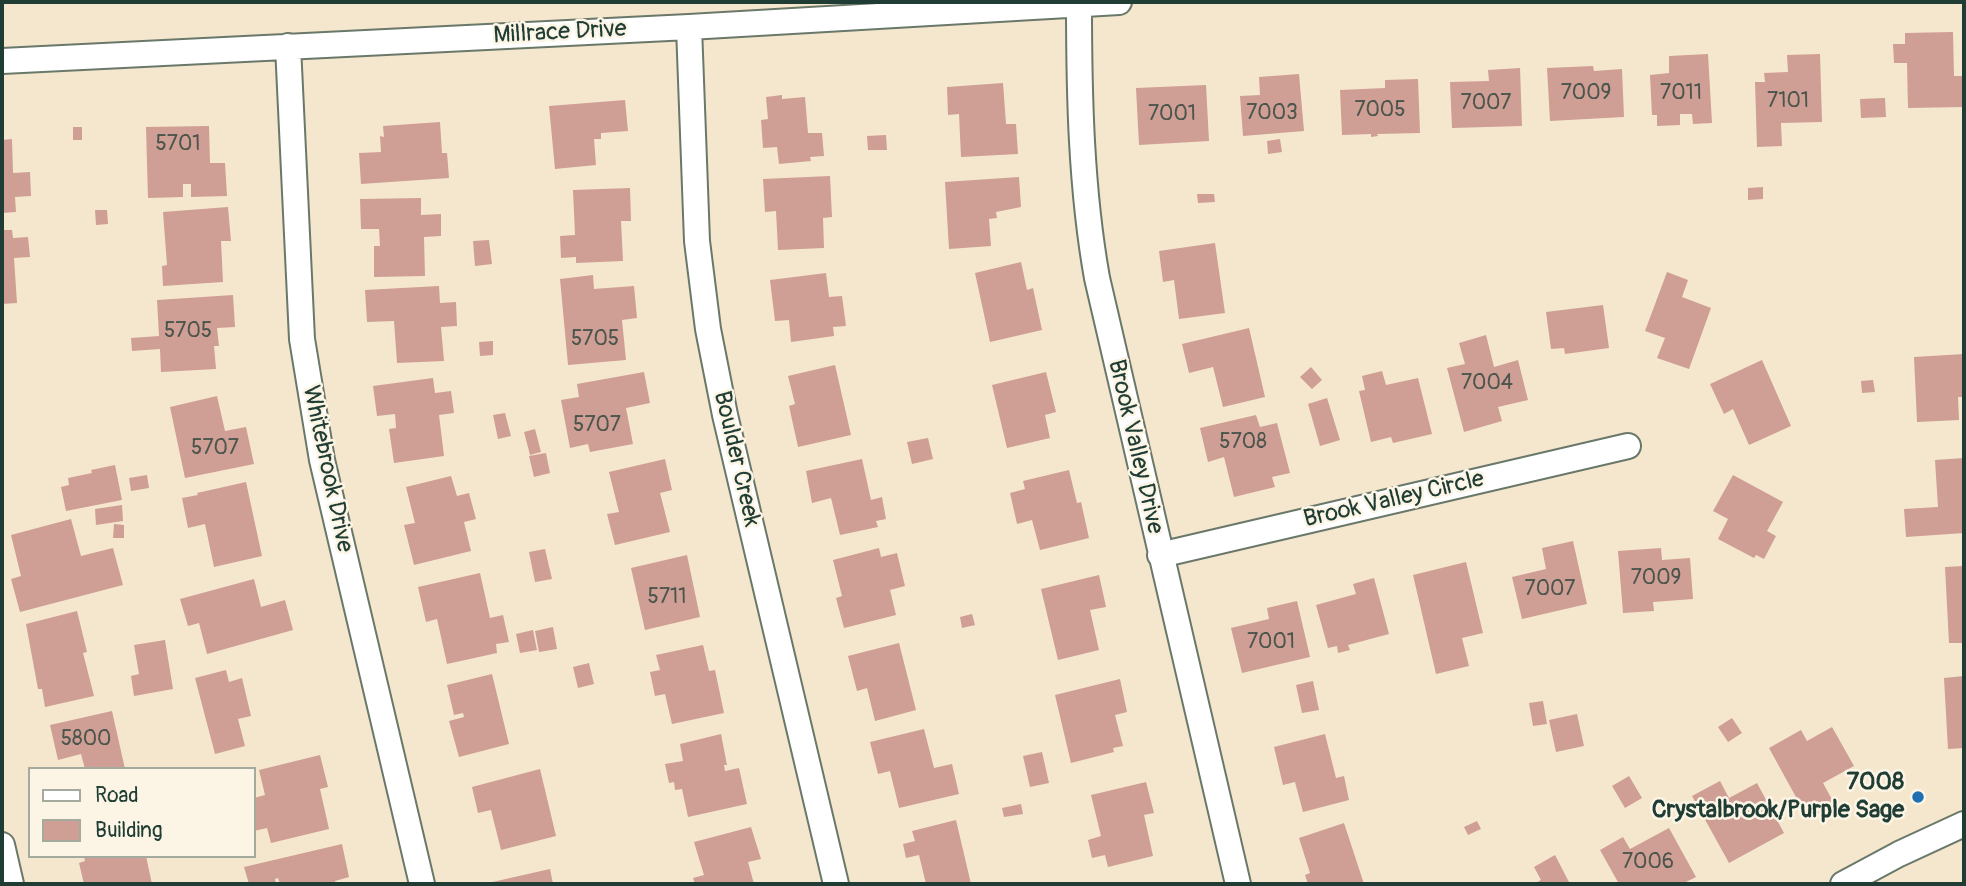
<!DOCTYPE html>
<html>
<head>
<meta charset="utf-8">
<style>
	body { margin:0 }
	#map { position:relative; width:1966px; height:886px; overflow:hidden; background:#f5e7cd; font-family:Pangolin,sans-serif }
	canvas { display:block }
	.frame { position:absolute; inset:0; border:4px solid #1f3d34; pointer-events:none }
	.legend { position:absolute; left:28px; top:767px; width:228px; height:91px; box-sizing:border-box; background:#fcf5e5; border:2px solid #a4ab9e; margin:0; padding:9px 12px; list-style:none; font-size:21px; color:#1f3d34 }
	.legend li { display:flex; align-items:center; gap:14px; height:35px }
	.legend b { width:35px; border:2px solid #a4ab9e }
</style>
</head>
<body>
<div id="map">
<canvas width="1966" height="886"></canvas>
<div class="frame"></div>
<ul class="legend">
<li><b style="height:9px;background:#fff"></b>Road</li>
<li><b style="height:19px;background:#cf9e95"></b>Building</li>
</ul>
</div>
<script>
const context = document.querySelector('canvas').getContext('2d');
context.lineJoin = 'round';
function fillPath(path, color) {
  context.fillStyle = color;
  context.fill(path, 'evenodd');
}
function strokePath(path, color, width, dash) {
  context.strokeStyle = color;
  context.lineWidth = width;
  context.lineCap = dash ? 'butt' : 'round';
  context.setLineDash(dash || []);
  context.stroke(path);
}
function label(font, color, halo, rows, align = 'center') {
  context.font = font + ' Pangolin,sans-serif';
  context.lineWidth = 5;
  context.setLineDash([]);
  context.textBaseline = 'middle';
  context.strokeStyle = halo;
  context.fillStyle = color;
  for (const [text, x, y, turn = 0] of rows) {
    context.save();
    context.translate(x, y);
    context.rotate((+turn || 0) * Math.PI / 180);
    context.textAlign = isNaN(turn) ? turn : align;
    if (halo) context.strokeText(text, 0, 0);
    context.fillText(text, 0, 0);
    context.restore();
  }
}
const building = new Path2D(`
	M 1953,32 L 1954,76 L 1964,76 L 1964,107 L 1908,108 L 1907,63 L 1894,63 L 1893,44 L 1905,44 L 1905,33 Z
	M 1708,54 L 1712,123 L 1693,124 L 1692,114 L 1680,114 L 1680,125 L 1657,126 L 1657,115 L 1652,115 L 1650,75 L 1669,73 L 1669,56 Z
	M 1820,54 L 1822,122 L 1781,123 L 1782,146 L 1757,147 L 1755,82 L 1765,82 L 1764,73 L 1788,72 L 1787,55 Z
	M 1593,66 L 1594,71 L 1622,69 L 1624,117 L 1550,121 L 1547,68 Z
	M 1520,68 L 1522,126 L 1452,128 L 1450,82 L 1489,81 L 1488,70 Z
	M 1299,74 L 1304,131 L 1243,136 L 1240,96 L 1260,95 L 1259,77 Z
	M 1418,79 L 1420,133 L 1377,134 L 1378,136 L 1371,137 L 1371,134 L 1342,135 L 1340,90 L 1385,88 L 1385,80 Z
	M 1003,83 L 1006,124 L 1016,124 L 1018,154 L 961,157 L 959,114 L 948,115 L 947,87 Z
	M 1206,85 L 1209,141 L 1139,145 L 1136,88 Z
	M 782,95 L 782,99 L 805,97 L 808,133 L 822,133 L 824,156 L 810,157 L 811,161 L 779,164 L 777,147 L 763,148 L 761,120 L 768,119 L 766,97 Z
	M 1885,98 L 1886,117 L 1861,118 L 1860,99 Z
	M 625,100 L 628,131 L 601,133 L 601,139 L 594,139 L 596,165 L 555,169 L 549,106 Z
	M 440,122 L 442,153 L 447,153 L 449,178 L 361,184 L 359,153 L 381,152 L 380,136 L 384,137 L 383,126 Z
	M 209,126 L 210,163 L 225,163 L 227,196 L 191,197 L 191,184 L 183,184 L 183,197 L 148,198 L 146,127 Z
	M 73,127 L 82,127 L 82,140 L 73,140 Z
	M 886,135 L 887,150 L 868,150 L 867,136 Z
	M 12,139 L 13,173 L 30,172 L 31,196 L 15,197 L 16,212 L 2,213 L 2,140 Z
	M 1280,139 L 1282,152 L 1268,154 L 1267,141 Z
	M 830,176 L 832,217 L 823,218 L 824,248 L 778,250 L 776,211 L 765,212 L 763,179 Z
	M 1019,177 L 1021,207 L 996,212 L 997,218 L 989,219 L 991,246 L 949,249 L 945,182 Z
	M 1763,187 L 1763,199 L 1748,200 L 1748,188 Z
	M 630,188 L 631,221 L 621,221 L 623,261 L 576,263 L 576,257 L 561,258 L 560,236 L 575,235 L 573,190 Z
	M 1197,194 L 1214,194 L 1215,202 L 1198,203 Z
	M 421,198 L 421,215 L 441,214 L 441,236 L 424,237 L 425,276 L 374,277 L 374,246 L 380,246 L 379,229 L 361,229 L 360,199 Z
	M 228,207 L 231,241 L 221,241 L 223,282 L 163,286 L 162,266 L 167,265 L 163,212 Z
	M 95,210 L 107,210 L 108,224 L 96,225 Z
	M 2,230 L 12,230 L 13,238 L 28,237 L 30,257 L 14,258 L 17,303 L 2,304 Z
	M 489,240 L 492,264 L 475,266 L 473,241 Z
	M 1215,243 L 1225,313 L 1179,319 L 1174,280 L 1163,282 L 1159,251 Z
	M 1021,262 L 1027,290 L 1033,288 L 1042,330 L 990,342 L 975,273 Z
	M 1667,272 L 1688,280 L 1682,297 L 1711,308 L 1689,369 L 1657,358 L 1665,338 L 1645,331 Z
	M 826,273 L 829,297 L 842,296 L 846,326 L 833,327 L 834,336 L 791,342 L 789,320 L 775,321 L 770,280 Z
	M 593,275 L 594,289 L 634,286 L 637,318 L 622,320 L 626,360 L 568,365 L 560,279 Z
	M 439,286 L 440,303 L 456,302 L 457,326 L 441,327 L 444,361 L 397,363 L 394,321 L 367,322 L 365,290 Z
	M 233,295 L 235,327 L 217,328 L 219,346 L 214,346 L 216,369 L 161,372 L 160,349 L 132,351 L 131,338 L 159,336 L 157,300 Z
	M 1603,305 L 1609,348 L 1565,354 L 1564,348 L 1551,349 L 1546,312 Z
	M 1249,328 L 1265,397 L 1223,407 L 1213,367 L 1189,373 L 1182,344 Z
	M 1486,335 L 1494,367 L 1518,360 L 1528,400 L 1498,407 L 1502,421 L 1464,432 L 1447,368 L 1465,364 L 1459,343 Z
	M 493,341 L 493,355 L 480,356 L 479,342 Z
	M 1964,354 L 1964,397 L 1958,397 L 1959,420 L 1917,422 L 1914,357 Z
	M 1762,360 L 1791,426 L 1749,445 L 1733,409 L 1724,414 L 1710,384 Z
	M 835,365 L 851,435 L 798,447 L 789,406 L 795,404 L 788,376 Z
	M 1311,367 L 1322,380 L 1312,389 L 1300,377 Z
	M 1382,371 L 1386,385 L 1418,378 L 1432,434 L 1393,443 L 1391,437 L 1371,442 L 1359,391 L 1365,390 L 1362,376 Z
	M 644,372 L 650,403 L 626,408 L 633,444 L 590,452 L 588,444 L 570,448 L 561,400 L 579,397 L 577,384 Z
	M 1046,372 L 1056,412 L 1045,415 L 1050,438 L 1007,448 L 992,385 Z
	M 433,378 L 435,393 L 451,391 L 454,413 L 439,415 L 444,456 L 394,463 L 389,429 L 396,428 L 395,414 L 377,416 L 373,386 Z
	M 1873,380 L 1875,392 L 1862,393 L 1861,381 Z
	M 217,396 L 225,431 L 246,427 L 254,464 L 185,478 L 170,407 Z
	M 1327,398 L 1340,440 L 1320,446 L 1308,404 Z
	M 505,413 L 511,436 L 498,439 L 493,415 Z
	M 1256,415 L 1260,427 L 1277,423 L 1290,473 L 1272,477 L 1275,487 L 1234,497 L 1224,457 L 1208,462 L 1200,428 Z
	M 535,429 L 541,452 L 530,455 L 524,432 Z
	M 928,438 L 933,459 L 912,464 L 907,442 Z
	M 546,453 L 550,473 L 534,477 L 529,456 Z
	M 1964,458 L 1964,533 L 1906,537 L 1904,509 L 1938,507 L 1935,460 Z
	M 665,459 L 672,490 L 660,493 L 670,532 L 615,545 L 607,514 L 619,512 L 609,472 Z
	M 862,459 L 871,500 L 882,497 L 886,519 L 876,521 L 878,527 L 840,535 L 831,498 L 812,503 L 806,471 Z
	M 115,465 L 122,500 L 66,511 L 61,487 L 69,485 L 68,478 L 92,473 L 91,470 Z
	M 1069,470 L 1077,503 L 1081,502 L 1089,538 L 1040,550 L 1032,520 L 1017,524 L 1010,493 L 1025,489 L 1023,481 Z
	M 147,475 L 149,488 L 131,491 L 129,478 Z
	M 1733,475 L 1783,502 L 1767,531 L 1776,536 L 1764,559 L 1756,555 L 1754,558 L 1718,539 L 1728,519 L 1713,511 Z
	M 451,476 L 457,496 L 469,493 L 476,519 L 464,522 L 471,551 L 414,565 L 404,525 L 415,523 L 406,487 Z
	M 246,482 L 262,556 L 214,567 L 205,524 L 188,528 L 182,498 L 198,495 L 197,493 Z
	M 122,505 L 123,521 L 96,525 L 95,509 Z
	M 71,519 L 81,556 L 113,548 L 123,585 L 20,612 L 11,579 L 21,576 L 11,535 Z
	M 114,524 L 124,525 L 124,538 L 113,538 Z
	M 1573,541 L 1587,604 L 1522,619 L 1512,577 L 1546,569 L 1542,548 Z
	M 879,548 L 881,557 L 897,553 L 905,586 L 890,590 L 896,615 L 844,628 L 836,598 L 842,596 L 833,560 Z
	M 1661,548 L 1662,560 L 1690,558 L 1693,599 L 1653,602 L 1654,611 L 1623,613 L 1618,551 Z
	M 545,549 L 552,579 L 535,582 L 529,552 Z
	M 687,555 L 700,617 L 645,630 L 631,568 Z
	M 1466,562 L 1483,633 L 1462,638 L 1469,666 L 1436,674 L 1413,575 Z
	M 1964,566 L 1964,643 L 1949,643 L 1945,567 Z
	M 480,573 L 490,618 L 503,615 L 509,642 L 496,644 L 497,653 L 447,664 L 437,619 L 426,622 L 418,587 Z
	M 1099,575 L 1106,607 L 1090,610 L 1099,650 L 1058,660 L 1041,589 Z
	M 1374,578 L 1389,634 L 1348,645 L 1350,650 L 1338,653 L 1337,646 L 1328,648 L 1316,605 L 1356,594 L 1353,584 Z
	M 254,579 L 261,607 L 285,600 L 293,630 L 207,654 L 199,623 L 188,626 L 180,599 Z
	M 1297,601 L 1310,657 L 1242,673 L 1231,628 L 1269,619 L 1267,608 Z
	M 77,611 L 87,652 L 83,653 L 94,696 L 45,707 L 42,689 L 38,689 L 26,624 Z
	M 972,614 L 975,625 L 962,628 L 960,617 Z
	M 553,627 L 557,649 L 539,652 L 535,631 Z
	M 533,630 L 537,650 L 520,653 L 516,634 Z
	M 165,640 L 173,689 L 134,696 L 131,676 L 139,674 L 134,645 Z
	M 899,643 L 916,710 L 875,721 L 867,688 L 857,691 L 848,656 Z
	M 703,645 L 709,671 L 715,670 L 724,713 L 672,724 L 665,694 L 655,696 L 650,672 L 660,670 L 656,655 Z
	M 589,663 L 594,684 L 578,688 L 573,667 Z
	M 226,670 L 229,682 L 242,678 L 251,716 L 238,719 L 245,746 L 215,754 L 195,678 Z
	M 492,674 L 509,744 L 459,757 L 449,721 L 464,717 L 463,713 L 454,715 L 447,685 Z
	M 1964,676 L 1964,748 L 1948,749 L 1944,678 Z
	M 1120,679 L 1127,712 L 1115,715 L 1123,746 L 1113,748 L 1114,752 L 1071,763 L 1055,695 Z
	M 1313,681 L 1319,710 L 1302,713 L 1296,685 Z
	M 1543,701 L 1547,724 L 1533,726 L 1529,703 Z
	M 112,711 L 125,769 L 85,769 L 81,754 L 58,760 L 50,725 Z
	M 1577,714 L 1584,746 L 1556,752 L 1549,720 Z
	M 1732,718 L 1742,733 L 1728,742 L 1718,727 Z
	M 1832,727 L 1854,766 L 1823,783 L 1835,805 L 1808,819 L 1769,748 L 1801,730 L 1807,741 Z
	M 924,729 L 934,768 L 952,764 L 959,794 L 899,808 L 890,771 L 878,774 L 870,742 Z
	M 721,734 L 727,765 L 724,765 L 725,771 L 739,768 L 747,804 L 688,817 L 682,789 L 675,790 L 674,782 L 669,783 L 665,764 L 683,761 L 680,744 Z
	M 1325,734 L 1336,778 L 1344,776 L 1349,800 L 1303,812 L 1295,782 L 1283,785 L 1274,747 Z
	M 1042,752 L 1049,783 L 1030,787 L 1023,756 Z
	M 320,755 L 328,787 L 320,789 L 329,829 L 271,843 L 267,828 L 254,831 L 254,798 L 265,795 L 259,770 Z
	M 540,769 L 556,836 L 501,850 L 491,810 L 478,813 L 472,787 Z
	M 1629,776 L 1642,798 L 1625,808 L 1612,786 Z
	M 1720,781 L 1729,798 L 1757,783 L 1784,833 L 1729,863 L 1692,796 Z
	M 1146,782 L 1154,813 L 1144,815 L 1153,856 L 1108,867 L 1105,855 L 1092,858 L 1088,840 L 1101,836 L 1091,795 Z
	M 1021,804 L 1023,814 L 1004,817 L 1002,808 Z
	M 956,820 L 971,884 L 926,884 L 919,855 L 906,858 L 903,844 L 915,841 L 912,831 Z
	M 1477,821 L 1481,829 L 1468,835 L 1464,827 Z
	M 1344,823 L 1364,884 L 1308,884 L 1305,875 L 1310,873 L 1299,838 Z
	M 751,827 L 761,859 L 748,862 L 754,884 L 695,884 L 693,878 L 704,875 L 694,842 Z
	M 1669,828 L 1696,877 L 1682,884 L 1667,884 L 1666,882 L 1661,884 L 1619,884 L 1600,850 L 1623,837 L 1630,849 Z
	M 342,844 L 349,877 L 335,881 L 336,884 L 280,884 L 278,878 L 275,879 L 276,884 L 249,884 L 244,867 Z
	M 1555,855 L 1570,884 L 1534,884 L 1541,880 L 1534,867 Z
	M 84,856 L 146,856 L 152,884 L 84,884 L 79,863 L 85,861 Z
	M 550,869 L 553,884 L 488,884 L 488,883 Z`);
const minor = new Path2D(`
	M 1079,4 C 1079,95 1081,188 1097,278 L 1238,884
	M 689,27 L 697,241 L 708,329 L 725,415 L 836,884
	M 288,46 L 302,339 L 322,460 L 422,884
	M 2,61 L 689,27 L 1119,2
	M 1160,555 L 1628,446
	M 2,845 L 11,884
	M 1843,884 L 1899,854 L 1964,824`);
const markers = [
	[1918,797,7,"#1f6fb2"]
];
const numberNames = [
	["7009",1586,94],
	["7011",1681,94],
	["7101",1788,102],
	["7007",1486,104],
	["7005",1380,111],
	["7003",1272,114],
	["7001",1172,115],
	["5701",178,145],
	["5705",188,332],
	["5705",595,340],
	["7004",1487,384],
	["5707",597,426],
	["5708",1243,443],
	["5707",215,449],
	["7009",1656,579],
	["7007",1550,590],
	["5711",667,598],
	["7001",1271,643],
	["5800",86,740],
	["7006",1648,863]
];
const streetNames = [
	["Millrace Drive",560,33,-3],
	["Brook Valley Drive",1135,447,77],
	["Boulder Creek",736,459,77],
	["Whitebrook Drive",327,469,78],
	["Brook Valley Circle",1394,500,-13]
];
const poiNames = [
	["7008",1904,783],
	["Crystalbrook/Purple Sage",1904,811]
];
fillPath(building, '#cf9e95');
strokePath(minor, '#6a786a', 28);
strokePath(minor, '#fff', 24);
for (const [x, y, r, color] of markers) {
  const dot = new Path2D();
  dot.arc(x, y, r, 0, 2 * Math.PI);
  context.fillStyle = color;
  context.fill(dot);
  strokePath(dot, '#fcf5e5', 2.5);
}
label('21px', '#4b554c', null, numberNames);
label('24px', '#1f3d34', '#fcf5e5', streetNames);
label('bold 24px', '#1f3d34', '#fcf5e5', poiNames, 'right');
</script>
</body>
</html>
